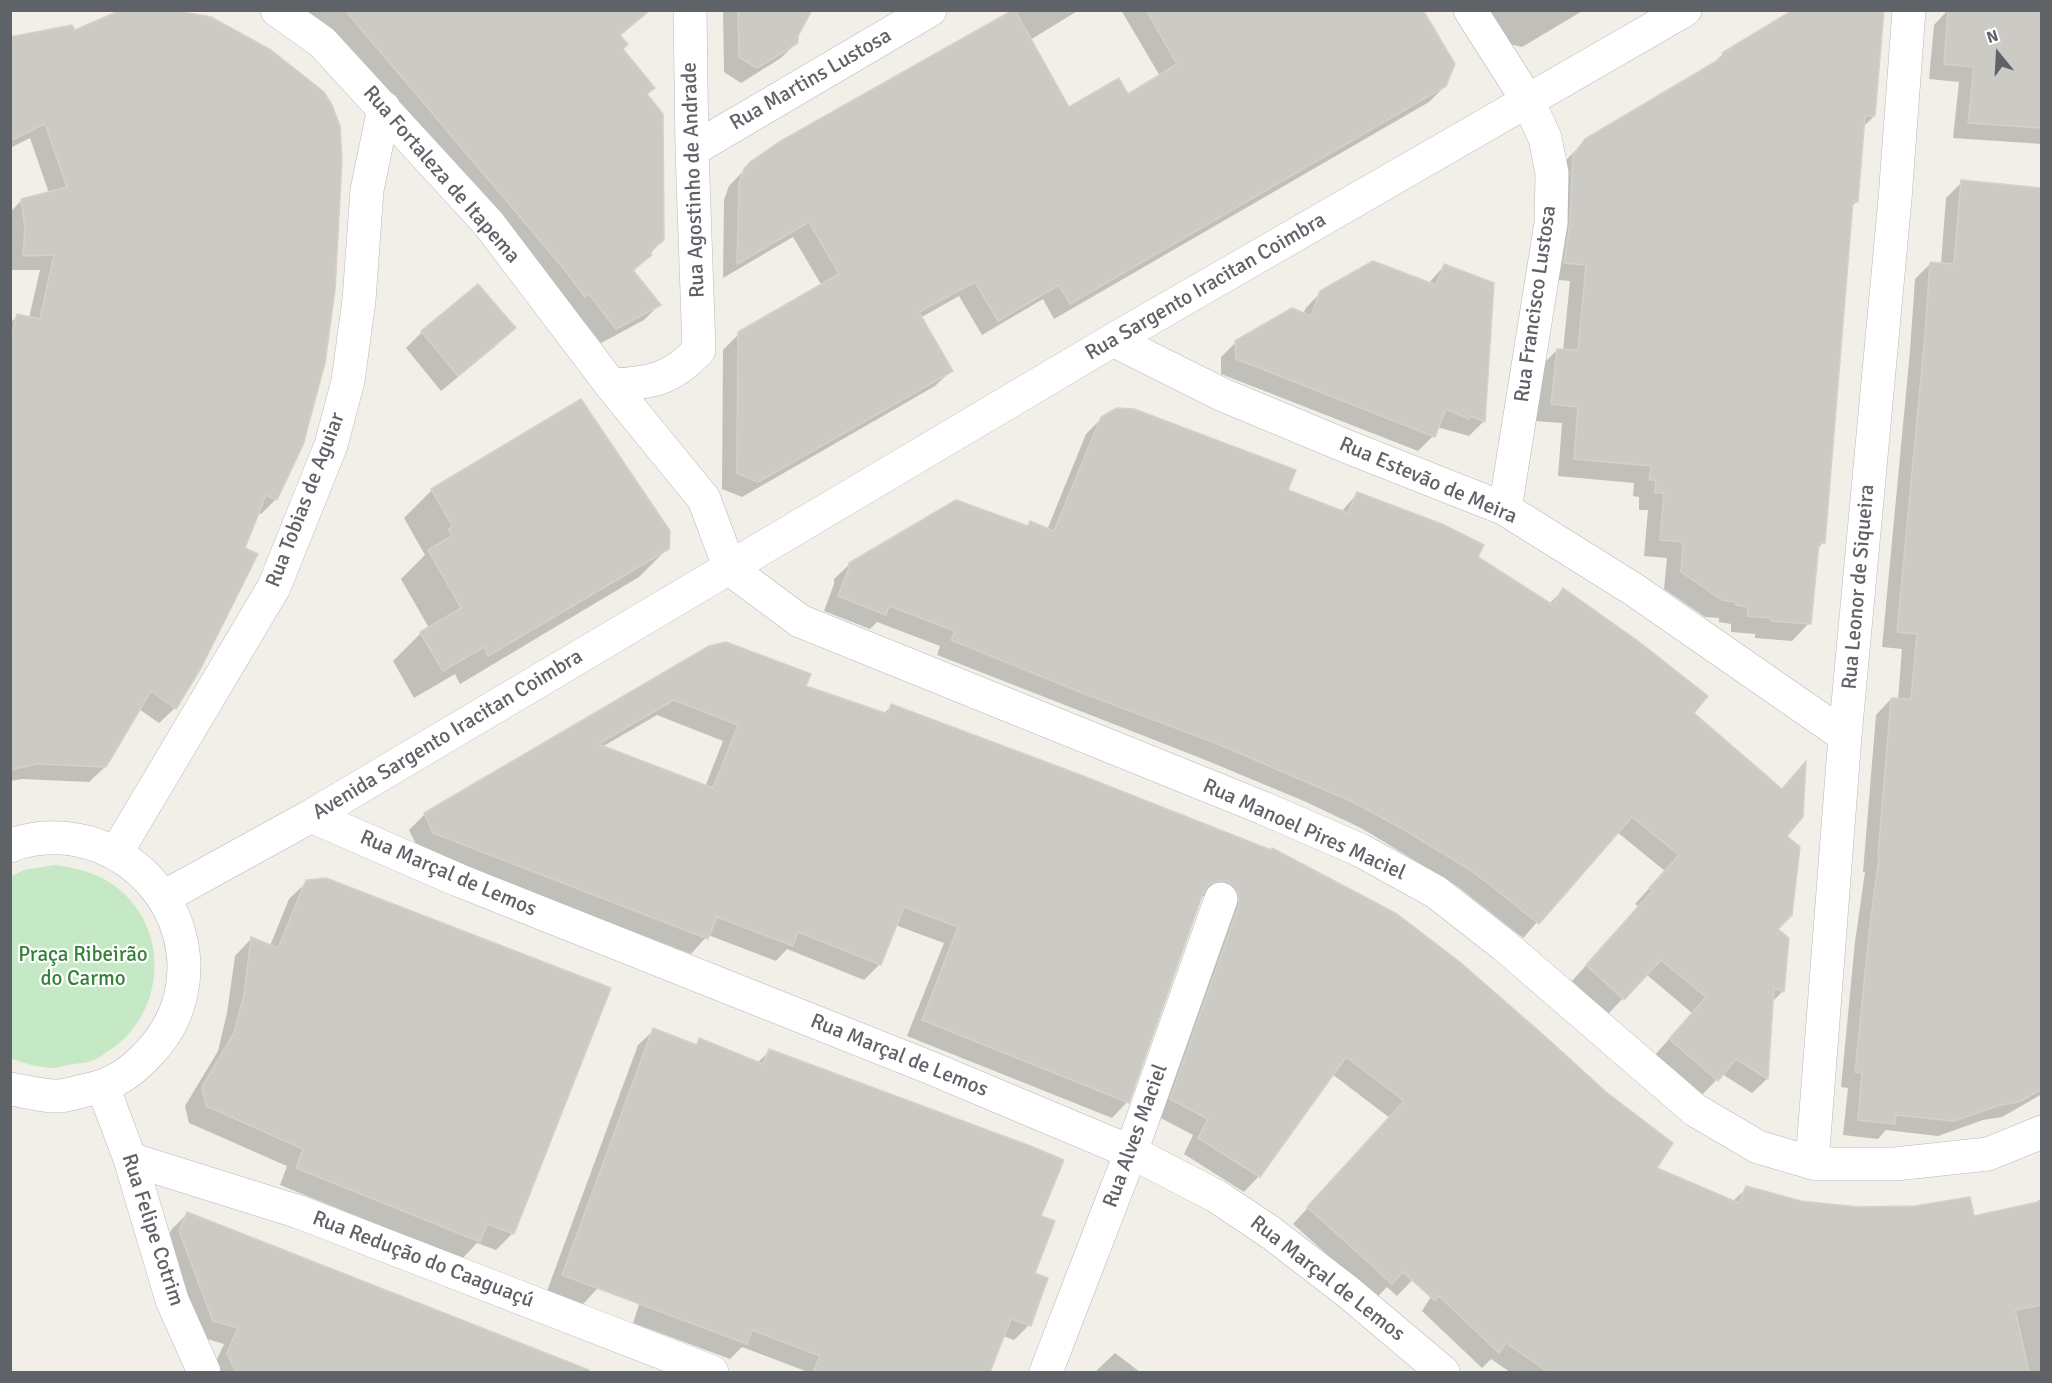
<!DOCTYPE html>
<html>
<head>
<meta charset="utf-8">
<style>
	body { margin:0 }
	#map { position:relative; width:2052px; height:1383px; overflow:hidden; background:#f1efe8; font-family:Signika,sans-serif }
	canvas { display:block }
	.frame { position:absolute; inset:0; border:12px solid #5f6368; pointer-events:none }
	.north { position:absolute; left:1968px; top:24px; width:60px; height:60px; -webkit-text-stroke:4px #fff; paint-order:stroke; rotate:342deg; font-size:16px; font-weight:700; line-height:24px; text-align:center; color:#5f6368 }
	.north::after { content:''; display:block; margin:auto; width:21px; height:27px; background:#5f6368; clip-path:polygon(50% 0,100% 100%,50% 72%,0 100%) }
</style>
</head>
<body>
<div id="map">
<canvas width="2052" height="1383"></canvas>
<div class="frame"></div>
<div class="north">N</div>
</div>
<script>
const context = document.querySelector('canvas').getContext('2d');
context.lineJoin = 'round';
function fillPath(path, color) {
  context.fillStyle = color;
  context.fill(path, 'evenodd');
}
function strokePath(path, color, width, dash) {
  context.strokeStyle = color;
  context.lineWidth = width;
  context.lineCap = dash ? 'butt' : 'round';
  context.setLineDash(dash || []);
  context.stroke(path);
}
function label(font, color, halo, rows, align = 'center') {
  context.font = font + ' Signika,sans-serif';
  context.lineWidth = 4.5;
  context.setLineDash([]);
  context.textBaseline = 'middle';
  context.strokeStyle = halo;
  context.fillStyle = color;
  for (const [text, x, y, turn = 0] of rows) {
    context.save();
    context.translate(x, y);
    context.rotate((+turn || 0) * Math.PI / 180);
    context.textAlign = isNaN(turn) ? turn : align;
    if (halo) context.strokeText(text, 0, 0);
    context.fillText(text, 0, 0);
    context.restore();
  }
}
const green = new Path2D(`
	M 54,865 C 78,868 102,874 121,891 C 172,935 163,1018 107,1052 C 102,1055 97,1060 91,1061 C 86,1063 79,1063 73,1064 C 66,1065 58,1068 51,1068 C 38,1067 21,1063 11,1058 L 10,877 L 24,870 Z`);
const shadow = new Path2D(`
	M 303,10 L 651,10 L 620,36 L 621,50 L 645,95 L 663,240 L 633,272 L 659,305 L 644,320 L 601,343 L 573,308 Z
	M 723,10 L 811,10 L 797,36 L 797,42 L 781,58 L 741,83 L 724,72 Z
	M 1017,10 L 1079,10 L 1030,40 L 1069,109 L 1127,96 L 1160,76 L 1121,10 L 1421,10 L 1445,86 L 1429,102 L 1054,319 L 1043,299 L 982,335 L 959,296 L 920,318 L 951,371 L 935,386 L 742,497 L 722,489 L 723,350 L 739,334 L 822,286 L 793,237 L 723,278 L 724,200 L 729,186 L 751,163 L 780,144 Z
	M 1481,10 L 1584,10 L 1522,47 L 1501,42 Z
	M 1796,10 L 1874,116 L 1863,127 L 1857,201 L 1851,207 L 1824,542 L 1816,550 L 1809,623 L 1792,641 L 1755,638 L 1755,634 L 1731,632 L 1731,624 L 1719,622 L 1719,618 L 1705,617 L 1664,589 L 1667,558 L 1644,556 L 1648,510 L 1639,510 L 1639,497 L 1633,496 L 1634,483 L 1558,476 L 1562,423 L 1535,421 L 1540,367 L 1557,350 L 1563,351 L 1570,281 L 1547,279 L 1556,173 L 1568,158 L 1586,140 L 1709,67 L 1723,54 Z
	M 1948,10 L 2042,10 L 2042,144 L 1953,138 L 1959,82 L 1929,79 L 1934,25 Z
	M 205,15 L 270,51 L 276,499 L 261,514 L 257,513 L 175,708 L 159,723 L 139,709 L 105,767 L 89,782 L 22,779 L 10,781 L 10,323 L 18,316 L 29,318 L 40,270 L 10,270 L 10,212 L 22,200 L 49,193 L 30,138 L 10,148 L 10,38 L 203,17 Z
	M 1962,182 L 2042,189 L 2042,1094 L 2002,1117 L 1983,1120 L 1938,1136 L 1886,1130 L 1878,1139 L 1843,1135 L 1848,1088 L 1841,1087 L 1855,942 L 1865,872 L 1863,872 L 1876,715 L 1891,699 L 1898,700 L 1902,649 L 1882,647 L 1910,351 L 1915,279 L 1931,263 L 1941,264 L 1946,198 Z
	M 1444,266 L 1484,421 L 1469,436 L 1437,427 L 1433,436 L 1418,451 L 1221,374 L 1221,357 L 1236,342 L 1303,314 L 1306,308 L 1321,292 L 1428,284 Z
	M 514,328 L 498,344 L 441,391 L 406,348 L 422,332 Z
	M 1102,418 L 1341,512 L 1357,494 L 1476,558 L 1549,604 L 1563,590 L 1692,713 L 1781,790 L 1792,778 L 1776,929 L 1783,991 L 1772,1002 L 1767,1079 L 1752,1093 L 1722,1074 L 1702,1095 L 1655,1055 L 1692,1013 L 1646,974 L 1608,1014 L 1572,981 L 1639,907 L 1635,904 L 1665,871 L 1617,832 L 1523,938 L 1457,886 L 1361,828 L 1304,801 L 1203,759 L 937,655 L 940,646 L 877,622 L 870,629 L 824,611 L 834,584 L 834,579 L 850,564 L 1026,527 L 1030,523 L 1047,530 L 1086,434 Z
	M 432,490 L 667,549 L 639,577 L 460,684 L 455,674 L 414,698 L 393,661 L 421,633 L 429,628 L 401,579 L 425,555 L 404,518 Z
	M 710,647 L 804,687 L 883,714 L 892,706 L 1077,775 L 1654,1169 L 1732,1202 L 1747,1188 L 1800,1202 L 1973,1218 L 2035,1204 L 2042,1197 L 2042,1372 L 1510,1372 L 1491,1359 L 1482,1368 L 1422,1311 L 1440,1282 L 1423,1269 L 1397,1296 L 1387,1287 L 1376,1298 L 1293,1224 L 1390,1118 L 1332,1074 L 1259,1176 L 1244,1192 L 1184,1154 L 1193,1135 L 1155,1115 L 1212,897 L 1201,896 L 1127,1102 L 1112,1118 L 907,1036 L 944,943 L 895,925 L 880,964 L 864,980 L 787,949 L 776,961 L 708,935 L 691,954 L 418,848 L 409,830 L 425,814 ZM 657,715 L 723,741 L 705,787 L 602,747 Z
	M 307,882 L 513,1233 L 496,1250 L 477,1243 L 462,1259 L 280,1185 L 287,1166 L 189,1123 L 185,1106 L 218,1051 L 227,1013 L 235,956 L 251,939 L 270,946 L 289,899 Z
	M 654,1030 L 695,1045 L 700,1040 L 757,1063 L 770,1051 L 1039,1217 L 1029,1325 L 1014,1340 L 1003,1336 L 989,1372 L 808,1372 L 742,1347 L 730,1359 L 633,1323 L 650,1271 L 598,1288 L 583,1304 L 547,1291 L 638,1045 Z
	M 187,1214 L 570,1365 L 567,1372 L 213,1372 L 212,1370 L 224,1344 L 197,1336 L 164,1248 L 171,1230 Z
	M 1115,1353 L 1140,1372 L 1095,1372 Z`);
const building = new Path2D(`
	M 121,10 L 172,10 L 211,17 L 271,50 L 324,92 L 332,105 L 340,126 L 342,160 L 335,290 L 325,363 L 303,445 L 277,500 L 266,495 L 245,548 L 258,554 L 201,668 L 176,709 L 151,691 L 106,767 L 38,764 L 10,770 L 10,342 L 17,314 L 40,319 L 54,255 L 23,256 L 25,228 L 21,199 L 67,187 L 45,124 L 10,141 L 10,37 L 72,25 L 75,30 Z
	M 345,10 L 650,10 L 620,35 L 628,44 L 623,49 L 655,88 L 647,94 L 663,114 L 664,240 L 649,252 L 652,255 L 633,270 L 661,305 L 616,329 L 589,294 L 585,297 L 564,269 Z
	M 738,10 L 812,10 L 798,36 L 798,43 L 757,68 L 739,57 Z
	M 1013,10 L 1015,10 L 1069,107 L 1119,78 L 1128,94 L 1177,64 L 1146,10 L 1423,10 L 1455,64 L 1446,86 L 1070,304 L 1059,285 L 998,321 L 975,282 L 919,312 L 953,371 L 758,482 L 737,473 L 738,332 L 839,274 L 809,222 L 737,264 L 739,184 L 744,169 L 750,162 L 779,142 Z
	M 1793,10 L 1884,10 L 1875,116 L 1865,116 L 1858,202 L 1853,201 L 1825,543 L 1819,543 L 1811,624 L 1771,621 L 1771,618 L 1747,616 L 1748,607 L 1736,605 L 1736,602 L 1722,600 L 1681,572 L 1683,542 L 1660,540 L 1664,493 L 1655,493 L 1656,480 L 1649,480 L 1651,466 L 1574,459 L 1578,407 L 1551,404 L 1557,349 L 1578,350 L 1586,265 L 1564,263 L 1570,223 L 1573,155 L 1585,139 L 1725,56 L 1722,53 Z
	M 1948,10 L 2042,10 L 2042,128 L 1968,123 L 1974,67 L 1944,64 Z
	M 1961,180 L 2042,188 L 2042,1089 L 2019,1102 L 2000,1105 L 1954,1121 L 1896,1115 L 1895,1124 L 1858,1120 L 1862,1073 L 1855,1072 L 1870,925 L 1879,857 L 1878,857 L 1891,698 L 1911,699 L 1917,634 L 1897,632 L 1925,335 L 1930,262 L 1954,264 Z
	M 1373,261 L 1436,285 L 1444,264 L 1494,283 L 1485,422 L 1471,416 L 1469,419 L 1446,409 L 1435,437 L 1236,359 L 1235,341 L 1292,308 L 1311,316 L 1320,291 Z
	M 478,284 L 516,328 L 458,376 L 421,331 Z
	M 581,399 L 670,531 L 669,549 L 488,656 L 484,647 L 443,671 L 420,632 L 461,608 L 428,550 L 452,536 L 448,529 L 453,527 L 431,489 Z
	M 1117,408 L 1134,409 L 1296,470 L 1288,490 L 1348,513 L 1357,492 L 1442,524 L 1484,545 L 1478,557 L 1553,605 L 1563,588 L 1638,641 L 1708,696 L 1694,713 L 1782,789 L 1806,761 L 1803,817 L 1787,836 L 1800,847 L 1792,915 L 1778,929 L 1789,938 L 1784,992 L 1774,988 L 1768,1079 L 1736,1059 L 1718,1081 L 1669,1039 L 1706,997 L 1661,960 L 1624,1000 L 1586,965 L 1652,891 L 1649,888 L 1679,855 L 1632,817 L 1539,924 L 1472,871 L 1401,828 L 1353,802 L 1218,744 L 1085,694 L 951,640 L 955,631 L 889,606 L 886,615 L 838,596 L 849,568 L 849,563 L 956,500 L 1028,526 L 1030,521 L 1054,531 L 1101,417 Z
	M 726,642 L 811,674 L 806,686 L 888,714 L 891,704 L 1078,774 L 1271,850 L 1272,848 L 1397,914 L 1461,963 L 1548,1039 L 1606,1092 L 1673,1143 L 1657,1168 L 1739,1203 L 1746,1186 L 1801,1201 L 1858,1207 L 1915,1206 L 1970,1197 L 1974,1216 L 2042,1201 L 2042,1305 L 2015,1310 L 2029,1372 L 1548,1372 L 1506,1343 L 1499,1353 L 1439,1296 L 1435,1301 L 1403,1272 L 1392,1284 L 1307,1207 L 1404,1101 L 1346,1057 L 1260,1177 L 1198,1138 L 1208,1119 L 1170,1099 L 1239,905 L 1239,896 L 1236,887 L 1227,881 L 1218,881 L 1209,884 L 1203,893 L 1129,1103 L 922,1020 L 958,927 L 904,907 L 881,965 L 798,932 L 793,946 L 717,917 L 708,939 L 433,833 L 424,813 L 709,646 ZM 674,700 L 738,725 L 713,788 L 598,744 Z
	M 326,878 L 611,988 L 514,1234 L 487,1224 L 480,1242 L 296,1168 L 303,1149 L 206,1106 L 202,1087 L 234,1033 L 244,995 L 251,937 L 278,948 L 306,880 Z
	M 653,1028 L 697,1045 L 699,1038 L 763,1064 L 769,1049 L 1033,1147 L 1064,1160 L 1041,1216 L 1055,1221 L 1035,1273 L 1048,1278 L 1031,1326 L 1011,1319 L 990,1372 L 813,1372 L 820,1356 L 752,1330 L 747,1344 L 562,1275 Z
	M 187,1212 L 589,1370 L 588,1372 L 236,1372 L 227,1353 L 238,1328 L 213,1321 L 179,1231 Z`);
const minor = new Path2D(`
	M 277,10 L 322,42 L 489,224 L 611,385 L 704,499 L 730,569
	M 1470,10 L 1528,101 L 1545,138 L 1552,173 L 1551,223 L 1505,509
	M 692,150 L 930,10
	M 1113,340 L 1223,395 L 1348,447 L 1505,509 L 1633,589 L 1845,736
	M 611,385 C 651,383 671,380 699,350 L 692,150 L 690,10
	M 730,569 L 800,621 L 1263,808 L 1360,850 L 1436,892 L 1505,946 L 1695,1110 L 1758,1147 L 1816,1164 L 1895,1164 L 1988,1154 L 2042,1132
	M 311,816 L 458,880 L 931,1068 L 1131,1152 L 1216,1196 L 1270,1232 L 1348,1292 L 1443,1372
	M 10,846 C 38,834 72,836 99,846 C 183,879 213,983 151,1051 C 133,1071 114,1085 87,1090 C 77,1092 65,1097 55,1096 C 41,1096 25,1091 10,1089
	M 116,853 L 274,587 L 331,445 L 348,381 L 359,300 L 367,190 L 384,108
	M 164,897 L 311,816 L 1113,340 L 1685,10
	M 103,1087 L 130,1159 L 172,1300 L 204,1372
	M 130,1159 L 299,1212 L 712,1372
	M 1812,1163 L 1845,736 L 1895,199 L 1909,10
	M 1046,1372 L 1131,1152 L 1221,899`);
const streetNames = [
	["Rua Martins Lustosa",811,80,-30],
	["Rua Fortaleza de Itapema",441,175,49],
	["Rua Agostinho de Andrade",694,180,-92],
	["Rua Sargento Iracitan Coimbra",1206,287,-30],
	["Rua Francisco Lustosa",1536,304,-82],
	["Rua Estevão de Meira",1428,481,23],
	["Rua Tobias de Aguiar",306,500,-69],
	["Rua Leonor de Siqueira",1859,587,-85],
	["Avenida Sargento Iracitan Coimbra",448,735,-31],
	["Rua Manoel Pires Maciel",1304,830,24],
	["Rua Marçal de Lemos",448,874,23],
	["Rua Marçal de Lemos",899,1056,22],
	["Rua Alves Maciel",1136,1136,-70],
	["Rua Felipe Cotrim",152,1230,72],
	["Rua Redução do Caaguaçú",423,1260,21],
	["Rua Marçal de Lemos",1327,1279,38]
];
const parkNames = [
	["Praça Ribeirão",83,955],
	["do Carmo",83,979]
];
fillPath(green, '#c5e8c5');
fillPath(shadow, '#0003');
fillPath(building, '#cccac5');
strokePath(building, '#d6d1c6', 1.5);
strokePath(minor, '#b5b8bc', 34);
strokePath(minor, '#fff', 33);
label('21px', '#5f6368', '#fff', streetNames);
label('21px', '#348238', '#fff', parkNames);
</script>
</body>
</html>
